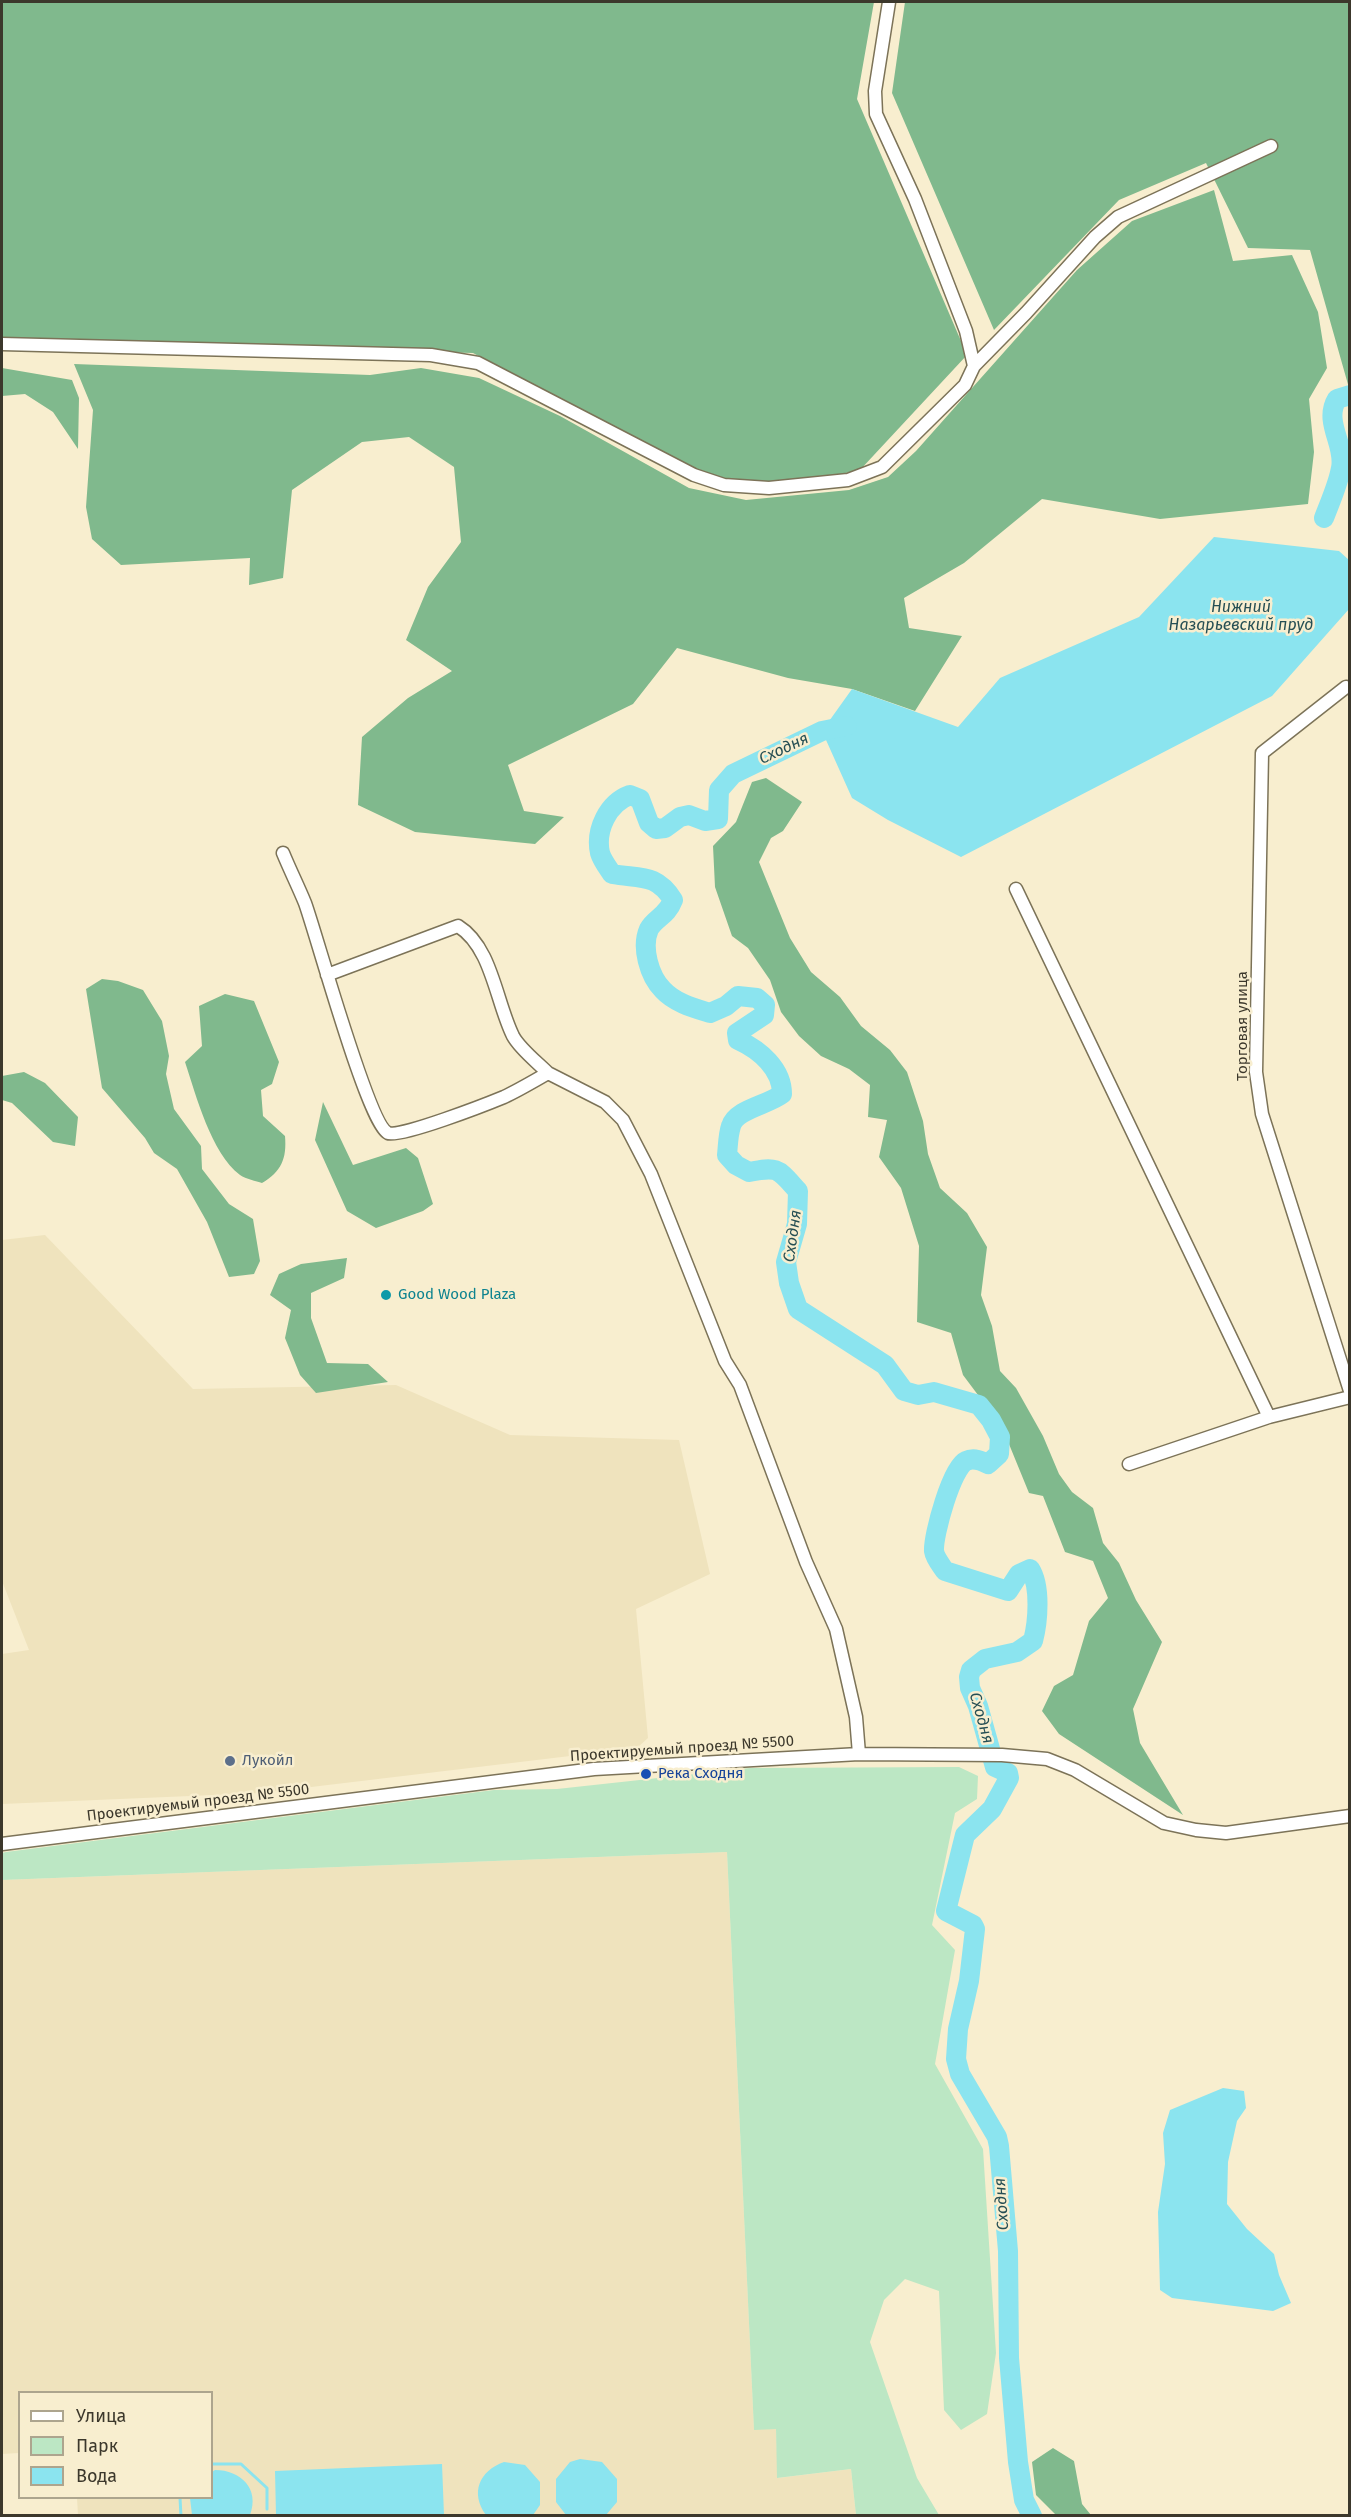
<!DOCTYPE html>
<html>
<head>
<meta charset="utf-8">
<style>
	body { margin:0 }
	#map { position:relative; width:1351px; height:2517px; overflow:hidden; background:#f8eecf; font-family:"Fira Sans",sans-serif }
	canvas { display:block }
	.frame { position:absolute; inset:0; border:3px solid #3c382c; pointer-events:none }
	.legend { position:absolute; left:18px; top:2391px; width:195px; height:108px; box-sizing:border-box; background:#f8eecf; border:2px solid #ada58e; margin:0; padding:8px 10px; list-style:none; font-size:18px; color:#3c382c }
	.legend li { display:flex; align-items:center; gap:12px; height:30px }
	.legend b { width:30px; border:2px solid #ada58e }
</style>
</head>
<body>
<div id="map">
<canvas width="1351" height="2517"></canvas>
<div class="frame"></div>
<ul class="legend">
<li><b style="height:8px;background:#fff"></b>Улица</li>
<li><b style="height:16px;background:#bce7c4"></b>Парк</li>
<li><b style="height:16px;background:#8be4ef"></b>Вода</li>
</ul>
</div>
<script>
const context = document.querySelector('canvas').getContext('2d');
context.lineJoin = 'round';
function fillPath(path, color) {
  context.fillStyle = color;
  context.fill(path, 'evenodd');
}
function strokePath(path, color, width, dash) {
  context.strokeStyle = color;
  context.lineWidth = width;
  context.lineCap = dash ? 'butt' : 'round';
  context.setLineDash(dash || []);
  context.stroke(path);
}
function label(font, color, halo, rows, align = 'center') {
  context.font = font + ' "Fira Sans",sans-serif';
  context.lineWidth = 5;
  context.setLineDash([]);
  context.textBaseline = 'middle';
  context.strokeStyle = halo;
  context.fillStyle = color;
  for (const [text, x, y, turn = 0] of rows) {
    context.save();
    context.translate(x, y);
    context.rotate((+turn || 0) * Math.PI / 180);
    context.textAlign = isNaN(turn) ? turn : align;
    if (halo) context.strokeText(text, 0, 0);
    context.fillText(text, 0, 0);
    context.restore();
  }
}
const built = new Path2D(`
	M 45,1235 L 193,1389 L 396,1385 L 510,1435 L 679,1440 L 710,1574 L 636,1609 L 648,1738 L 637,1748 L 261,1793 L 2,1804 L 2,1654 L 29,1650 L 2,1581 L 2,1240 Z
	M 727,1852 L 754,2429 L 776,2429 L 778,2478 L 851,2469 L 856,2515 L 78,2515 L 77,2498 L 212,2498 L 212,2392 L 20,2392 L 19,2453 L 2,2454 L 2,1880 Z`);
const green = new Path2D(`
	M 959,1767 L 978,1776 L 977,1799 L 955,1813 L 932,1925 L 955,1950 L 935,2064 L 983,2149 L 996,2353 L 987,2414 L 961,2430 L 944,2410 L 939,2291 L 905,2279 L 884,2300 L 870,2342 L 917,2478 L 939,2515 L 856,2515 L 851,2469 L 777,2478 L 776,2429 L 754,2430 L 727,1852 L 2,1880 L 2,1853 L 6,1852 L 494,1790 L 557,1789 L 750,1768 Z`);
const forest = new Path2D(`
	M 2,2 L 874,2 L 857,99 L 967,355 L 860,470 L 797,483 L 708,478 L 473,353 L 2,341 Z
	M 905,2 L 1349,2 L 1349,388 L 1310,250 L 1248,248 L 1206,163 L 1119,200 L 994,330 L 892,93 Z
	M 1214,190 L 1233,261 L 1292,255 L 1318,312 L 1327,368 L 1309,399 L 1314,452 L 1308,504 L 1160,519 L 1042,499 L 964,563 L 904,598 L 909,628 L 962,636 L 915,711 L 852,689 L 788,678 L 677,648 L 633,704 L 508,765 L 524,811 L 564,817 L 535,844 L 415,832 L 358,805 L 362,737 L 408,698 L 452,671 L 406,640 L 428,587 L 461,542 L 454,467 L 409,437 L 362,442 L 292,490 L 283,578 L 249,585 L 250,558 L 121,565 L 92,539 L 86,507 L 93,410 L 74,364 L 370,375 L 421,368 L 479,378 L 560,416 L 689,488 L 746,500 L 849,490 L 888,477 L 916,451 L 1077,270 L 1132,221 Z
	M 2,368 L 72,380 L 79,398 L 78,449 L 53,412 L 25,394 L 2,396 Z
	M 766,778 L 802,802 L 783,831 L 771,838 L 759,862 L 790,938 L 811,972 L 840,997 L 861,1026 L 890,1050 L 907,1072 L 923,1121 L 928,1154 L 940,1188 L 967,1213 L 987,1247 L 981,1295 L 992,1326 L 1000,1371 L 1016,1388 L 1043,1436 L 1059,1474 L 1072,1492 L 1093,1508 L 1103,1543 L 1119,1563 L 1136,1600 L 1162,1642 L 1133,1709 L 1140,1743 L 1183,1815 L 1059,1734 L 1042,1711 L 1054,1686 L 1073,1675 L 1089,1621 L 1108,1598 L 1093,1561 L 1065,1552 L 1043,1496 L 1029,1493 L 1002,1427 L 963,1375 L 951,1333 L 917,1322 L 919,1246 L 901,1188 L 879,1157 L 887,1120 L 868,1117 L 870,1085 L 849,1069 L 821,1056 L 799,1036 L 781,1012 L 770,980 L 748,948 L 732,936 L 715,887 L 713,846 L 736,822 L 752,782 Z
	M 102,979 L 118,981 L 143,990 L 162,1021 L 169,1056 L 166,1074 L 174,1109 L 201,1146 L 202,1169 L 229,1204 L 253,1219 L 260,1261 L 254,1274 L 229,1277 L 207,1222 L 177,1169 L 154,1153 L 145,1138 L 102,1088 L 86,989 Z
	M 225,994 L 254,1001 L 279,1062 L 272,1084 L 261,1090 L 263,1116 L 285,1136 C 287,1159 281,1172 262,1183 C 256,1181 246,1179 240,1175 C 211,1153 196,1095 185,1062 L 202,1046 L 199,1006 Z
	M 24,1072 L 45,1083 L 78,1117 L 75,1146 L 53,1142 L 12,1103 L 2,1100 L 2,1076 Z
	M 323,1102 L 353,1165 L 406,1148 L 418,1158 L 433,1204 L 423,1211 L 376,1228 L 347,1211 L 315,1140 Z
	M 347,1258 L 344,1278 L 311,1293 L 311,1318 L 327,1363 L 368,1364 L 388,1382 L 316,1393 L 300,1375 L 285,1338 L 291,1310 L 270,1295 L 279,1274 L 301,1264 Z
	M 1053,2448 L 1074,2461 L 1082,2504 L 1091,2515 L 1056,2515 L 1036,2495 L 1032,2462 Z`);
const water = new Path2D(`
	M 1214,537 L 1339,551 L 1349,560 L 1349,609 L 1272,696 L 961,857 L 888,820 L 852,798 L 822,731 L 852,689 L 958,727 L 1000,678 L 1139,617 Z
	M 1223,2088 L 1244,2091 L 1246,2108 L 1237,2121 L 1228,2162 L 1227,2204 L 1247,2229 L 1274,2254 L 1279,2275 L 1291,2303 L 1273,2311 L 1172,2298 L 1160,2290 L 1158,2212 L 1165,2164 L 1163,2133 L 1170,2110 Z
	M 580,2459 L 602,2462 L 617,2479 L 617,2502 L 606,2515 L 566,2515 L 556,2502 L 556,2479 L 570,2462 Z
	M 504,2462 L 525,2465 L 540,2482 L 540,2505 L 533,2515 L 486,2515 C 470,2493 479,2471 504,2462 Z
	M 442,2464 L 444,2515 L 276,2515 L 275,2471 Z
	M 215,2470 C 241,2470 260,2489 250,2515 L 192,2515 L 190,2498 L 212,2498 L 212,2472 Z`);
const stream = new Path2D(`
	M 212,2464 L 241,2464 L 267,2488 L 267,2509
	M 180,2498 L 181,2516`);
const river = new Path2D(`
	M 1324,518 C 1330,502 1338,485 1341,468 C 1346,445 1323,422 1337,399 L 1350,395
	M 847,726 L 822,731 L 733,774 L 719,790 L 718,819 L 705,821 L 689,815 L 680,817 L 665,828 L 656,829 L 649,823 L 640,799 L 630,795 C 608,803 595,830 600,853 C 602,860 608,868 612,874 C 640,879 656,873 673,900 C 667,916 655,918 649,929 C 641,947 649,976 663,990 C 675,1003 694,1008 710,1013 L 726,1006 L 738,996 L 757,998 L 765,1005 L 764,1015 L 737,1033 L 738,1040 C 760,1050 782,1069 782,1094 C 768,1105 736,1109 731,1126 C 728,1135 728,1146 727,1155 L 736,1165 L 749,1172 C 779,1166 778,1169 798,1191 L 797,1224 L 786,1262 L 789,1283 L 798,1309 L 885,1365 L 904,1391 L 918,1395 L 934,1392 L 979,1405 L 991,1420 L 1000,1437 L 999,1454 L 988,1464 C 982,1461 974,1457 966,1461 C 952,1467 933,1535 934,1551 C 935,1558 941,1565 945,1571 L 1008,1591 L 1019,1574 L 1030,1569 C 1041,1586 1038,1622 1033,1641 L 1017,1652 L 985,1659 L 971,1670 L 969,1677 L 970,1688 L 978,1706 L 995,1767 L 1008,1773 L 1009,1778 L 992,1809 L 965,1835 L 946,1911 L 973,1925 L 975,1929 L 969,1981 L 958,2029 L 956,2059 L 960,2074 L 997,2137 L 999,2146 L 1008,2251 L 1009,2358 L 1018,2462 L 1024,2500 L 1032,2516`);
const minor = new Path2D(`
	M 889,2 L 875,91 L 876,114 L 915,199 L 966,331 L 974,366
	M 2,344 L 431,355 L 478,363 L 694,475 L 724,485 L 769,488 L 848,480 L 882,467 L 965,385 L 974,366 L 1026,313 L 1095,237 L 1118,217 L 1271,146
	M 1346,687 L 1262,753 L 1256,1072 L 1262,1114 L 1350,1391
	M 283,853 C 290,870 298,886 305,903 C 317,936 368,1124 388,1133 C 400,1138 487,1104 504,1097 C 519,1090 534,1081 548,1073 L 605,1102 L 623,1120 L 651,1174 L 725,1361 L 740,1385 L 806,1562 L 836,1629 L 856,1717 L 859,1754
	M 1016,889 L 1269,1417
	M 327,975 L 458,926 C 492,947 496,1002 513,1036 C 520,1049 537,1062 548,1073
	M 1129,1464 L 1269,1417 L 1350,1397
	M 2,1844 L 594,1769 L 859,1754 L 1002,1755 L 1047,1759 L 1075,1770 L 1164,1823 L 1196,1830 L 1226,1833 L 1350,1816`);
const markers = [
	[386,1295,6,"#0f9aa8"],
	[230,1761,6,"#5c6f8a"],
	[646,1774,6,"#1a4fb4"]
];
const streetNames = [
	["Торговая улица",1243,1026,-90],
	["Проектируемый проезд № 5500",682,1749,-4],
	["Проектируемый проезд № 5500",198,1803,-7]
];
const cultureNames = [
	["Good Wood Plaza",398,1295]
];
const serviceNames = [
	["Лукойл",242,1761]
];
const transitNames = [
	["Река Сходня",658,1774]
];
const waterNames = [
	["Нижний",1241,608],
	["Назарьевский пруд",1241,626],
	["Сходня",784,749,-25],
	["Сходня",793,1236,-82],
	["Сходня",981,1718,74],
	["Сходня",1002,2204,-94]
];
fillPath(built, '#efe3bd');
fillPath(green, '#bce7c4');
fillPath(forest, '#80b98d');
fillPath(water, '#8be4ef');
strokePath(stream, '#8be4ef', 3);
strokePath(river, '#8be4ef', 20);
strokePath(minor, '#7c7358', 15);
strokePath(minor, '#fff', 12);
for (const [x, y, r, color] of markers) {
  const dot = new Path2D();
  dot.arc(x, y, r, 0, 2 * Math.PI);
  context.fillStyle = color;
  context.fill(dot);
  strokePath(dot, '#f8eecf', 2);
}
label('15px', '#3c382c', '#f8eecf', streetNames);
label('15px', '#0d838f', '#f8eecf', cultureNames, 'left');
label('15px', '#4e5e75', '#f8eecf', serviceNames, 'left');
label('15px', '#164399', '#f8eecf', transitNames, 'left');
label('italic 16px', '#264f54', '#f8eecf', waterNames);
</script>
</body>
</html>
